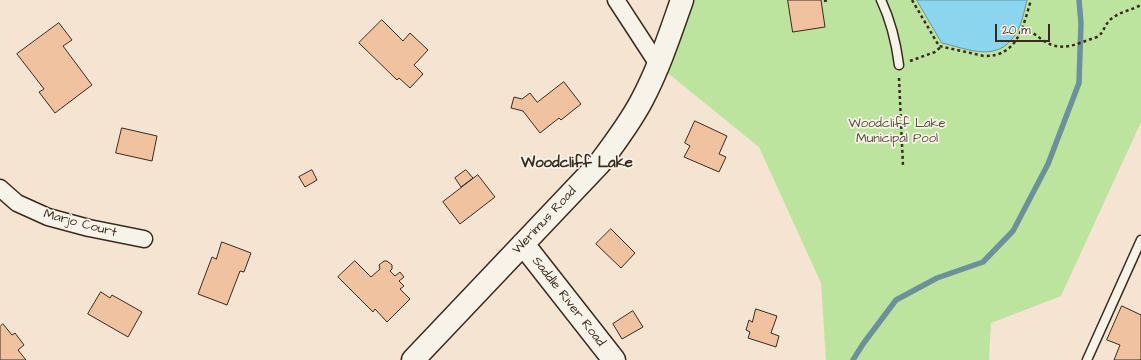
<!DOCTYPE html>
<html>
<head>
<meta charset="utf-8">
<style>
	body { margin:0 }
	#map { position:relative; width:1141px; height:360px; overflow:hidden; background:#f5e4d2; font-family:"Architects Daughter",sans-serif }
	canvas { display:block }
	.scale { position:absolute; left:995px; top:24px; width:55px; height:18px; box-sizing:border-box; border:2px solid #3b2a1e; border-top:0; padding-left:5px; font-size:12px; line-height:14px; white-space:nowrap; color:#3b2a1e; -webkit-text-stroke:3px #f7f3e8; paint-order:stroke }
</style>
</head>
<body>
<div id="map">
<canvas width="1141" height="360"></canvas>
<div class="scale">20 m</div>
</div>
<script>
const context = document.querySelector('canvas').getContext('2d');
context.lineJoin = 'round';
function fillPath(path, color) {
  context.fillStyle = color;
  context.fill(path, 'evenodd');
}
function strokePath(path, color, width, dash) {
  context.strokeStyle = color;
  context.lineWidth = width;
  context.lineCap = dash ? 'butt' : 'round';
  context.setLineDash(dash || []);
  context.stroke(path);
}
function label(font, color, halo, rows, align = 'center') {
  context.font = font + ' "Architects Daughter",sans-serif';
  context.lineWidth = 3.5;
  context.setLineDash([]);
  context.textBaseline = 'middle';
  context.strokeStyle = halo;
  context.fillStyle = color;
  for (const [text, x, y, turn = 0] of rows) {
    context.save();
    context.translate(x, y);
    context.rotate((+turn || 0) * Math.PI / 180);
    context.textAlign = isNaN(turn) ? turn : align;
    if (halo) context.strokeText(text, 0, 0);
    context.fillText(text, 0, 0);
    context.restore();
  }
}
const green = new Path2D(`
	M 682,0 L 1141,0 L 1141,122 L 1061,296 L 991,323 L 989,360 L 826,360 L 821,283 L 759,147 L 659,66 Z`);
const water = new Path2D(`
	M 917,0 L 1027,0 C 1024,11 1022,25 1015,35 C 997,63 968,49 942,43 Z`);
const stream = new Path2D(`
	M 853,360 L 863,344 L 896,300 L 937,278 L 983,262 L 1013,231 L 1048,164 L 1079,83 L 1081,23 L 1079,0`);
const building = new Path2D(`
	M 788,0 L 821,0 L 825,27 L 793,32 Z
	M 382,20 L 403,41 L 410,33 L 428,50 L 414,65 L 423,74 L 410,88 L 399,78 L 397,80 L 359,43 Z
	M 59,23 L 72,40 L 63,46 L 92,85 L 55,113 L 39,92 L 44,89 L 17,54 Z
	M 564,82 L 581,104 L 561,120 L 559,118 L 540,133 L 523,111 L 511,108 L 514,97 L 522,99 L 530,93 L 537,102 Z
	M 695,121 L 727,136 L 719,154 L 726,157 L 719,172 L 684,157 L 690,146 L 685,143 Z
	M 122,128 L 157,136 L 152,161 L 116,153 Z
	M 312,170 L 317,180 L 305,187 L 299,177 Z
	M 466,170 L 473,178 L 461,187 L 455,178 Z
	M 478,175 L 495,197 L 460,224 L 443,202 Z
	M 611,229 L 635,253 L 621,268 L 596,244 Z
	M 222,242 L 251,253 L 244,272 L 240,271 L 227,305 L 198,294 L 212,257 L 216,259 Z
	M 355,261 L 371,277 L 380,269 L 379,265 L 384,261 L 387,261 L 392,265 L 392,269 L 390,271 L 395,276 L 400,272 L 404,277 L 399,281 L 404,286 L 400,289 L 410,299 L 387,322 L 375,309 L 373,312 L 338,277 Z
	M 101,292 L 110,298 L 112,295 L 142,312 L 128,337 L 88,314 Z
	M 1122,306 L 1141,315 L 1141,360 L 1114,360 L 1120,345 L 1107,340 Z
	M 756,309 L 777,316 L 771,333 L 779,336 L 776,347 L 748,338 L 750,332 L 746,330 L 749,320 L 752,322 Z
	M 633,311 L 643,327 L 622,339 L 613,324 Z
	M 3,324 L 12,335 L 15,333 L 24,345 L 18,350 L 26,360 L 0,360 L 0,327 Z`);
const path = new Path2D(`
	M 912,0 L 939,46 L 984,56 C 1018,57 1023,26 1031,0
	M 824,1 L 828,0
	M 1023,28 C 1031,31 1037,36 1044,41 C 1062,53 1078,43 1097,37 C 1104,33 1104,25 1111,19 C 1119,12 1132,10 1141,5
	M 910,61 L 935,52 L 942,46
	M 899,78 L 903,166`);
const service = new Path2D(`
	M 881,0 C 891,21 896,42 899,65
	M 1087,360 L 1141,240`);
const minor = new Path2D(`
	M 616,0 L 659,66
	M 0,188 L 17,203 L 48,217 L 89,228 L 144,239`);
const secondary = new Path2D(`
	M 523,244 L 614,360
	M 413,360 L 599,164 C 614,144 630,123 642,100 C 659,68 670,34 682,0`);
const parkNames = [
	["Woodcliff Lake",897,124],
	["Municipal Pool",897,139]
];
const streetNames = [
	["Werimus Road",545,221,-47],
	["Marjo Court",80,224,15],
	["Saddle River Road",568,302,52]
];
const quarterNames = [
	["Woodcliff Lake",577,164]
];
fillPath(green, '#bde49f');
fillPath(water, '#8cd5ee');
strokePath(water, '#6c919b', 1);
strokePath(stream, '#6c919b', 5.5);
fillPath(building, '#f0c29f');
strokePath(building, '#3b2a1e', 1);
strokePath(service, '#3b2a1e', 11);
strokePath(minor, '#3b2a1e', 19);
strokePath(secondary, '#3b2a1e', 25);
strokePath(path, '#3b2a1e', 2.5, [3, 3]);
strokePath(service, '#f7f3e8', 8);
strokePath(minor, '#f7f3e8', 16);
strokePath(secondary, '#f7f3e8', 22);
label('13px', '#554f38', '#f7f3e8', parkNames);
label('13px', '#3b2a1e', '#f7f3e8', streetNames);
label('bold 15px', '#3b2a1e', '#f7f3e8', quarterNames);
</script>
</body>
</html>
